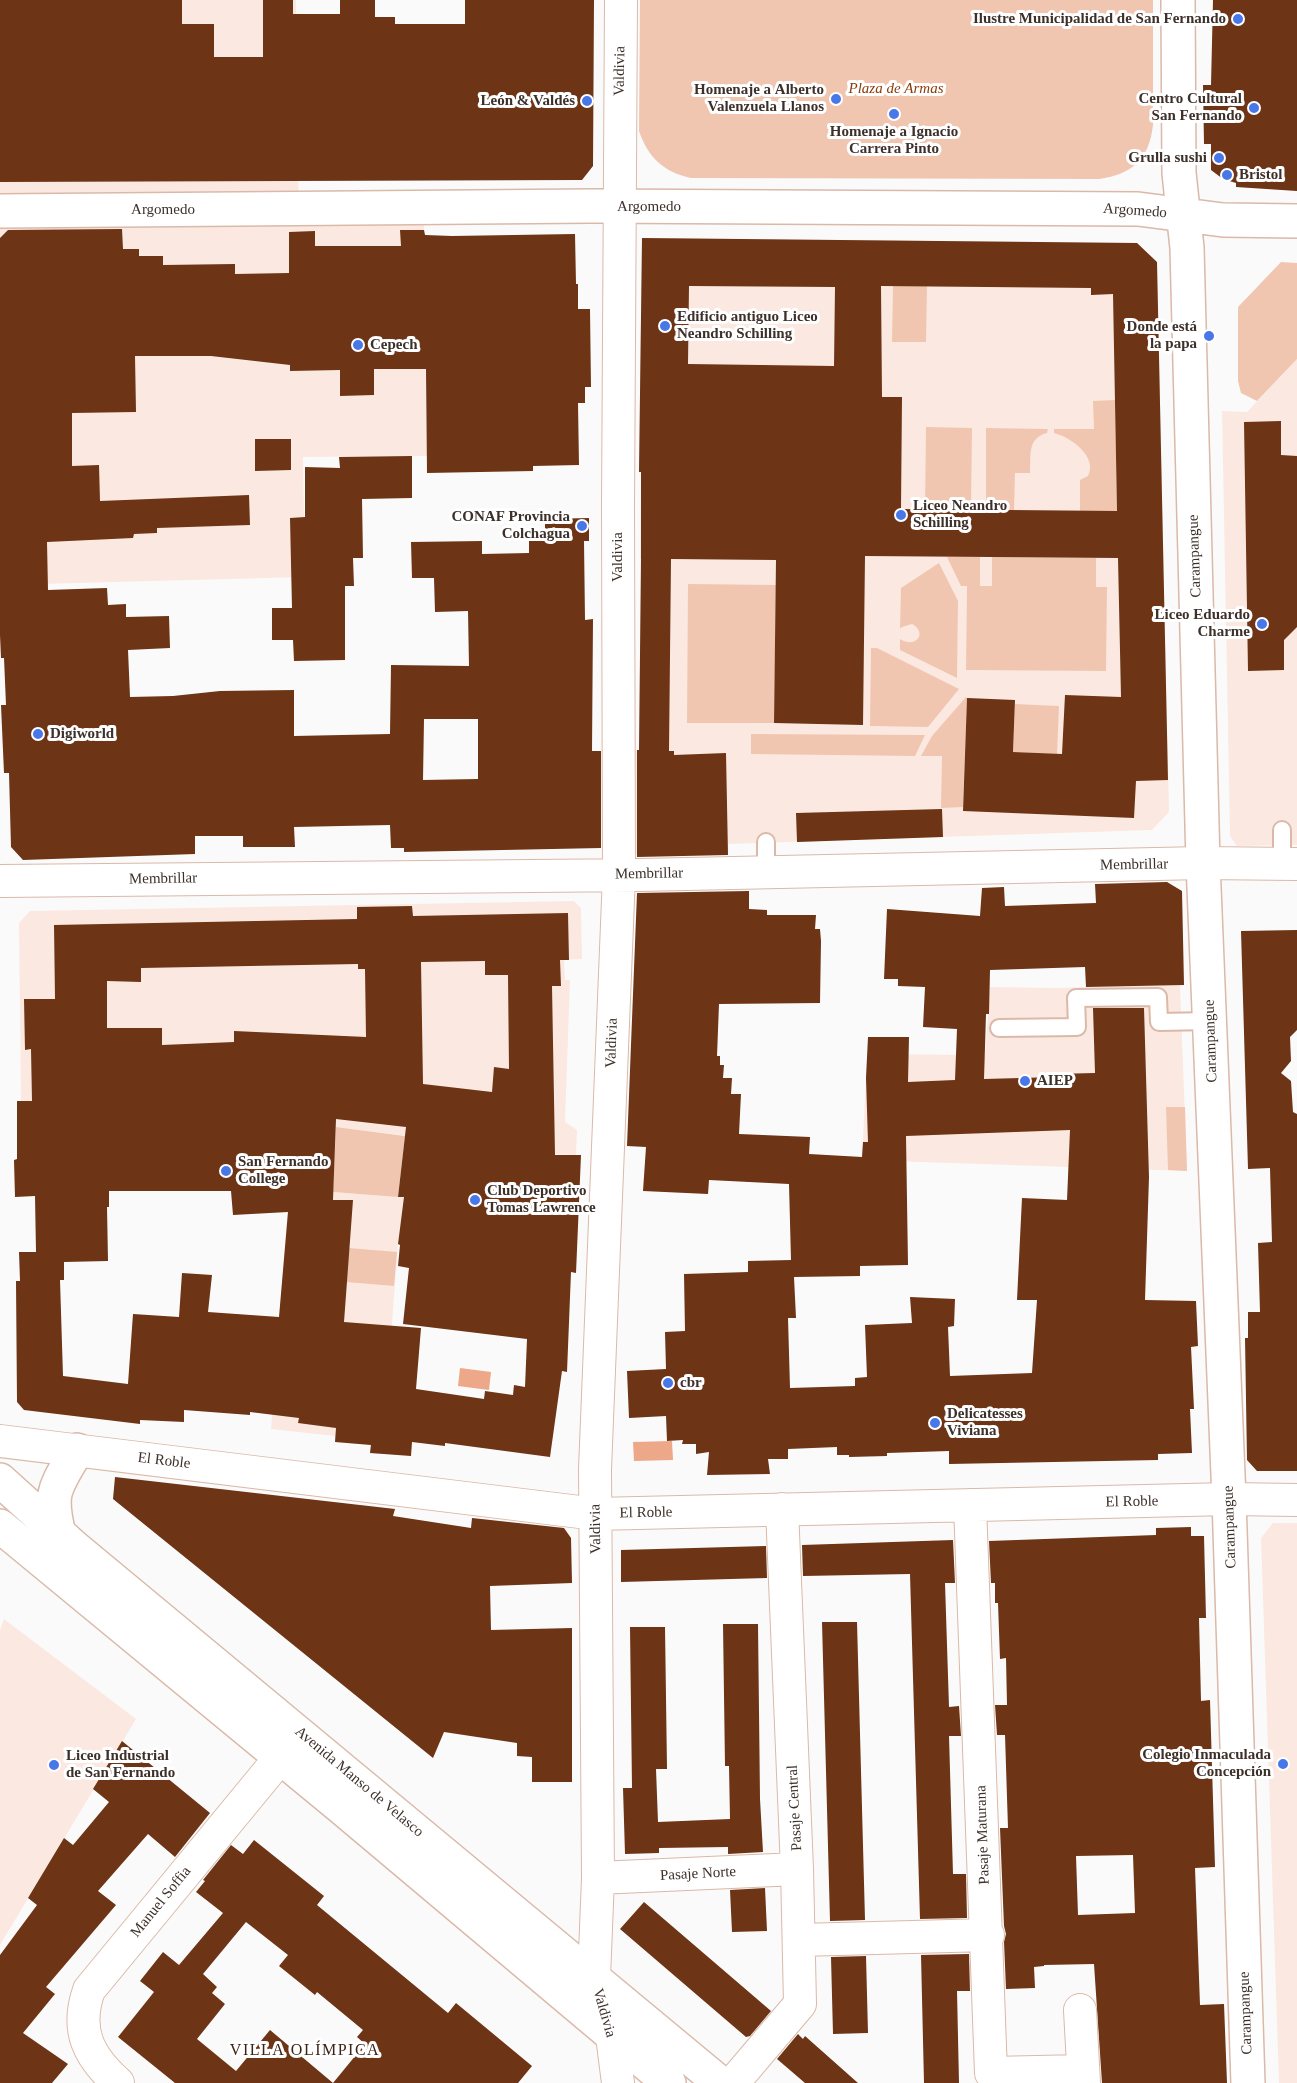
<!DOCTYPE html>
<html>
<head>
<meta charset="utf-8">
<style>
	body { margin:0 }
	canvas { display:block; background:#fafafa }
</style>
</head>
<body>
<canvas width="1297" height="2083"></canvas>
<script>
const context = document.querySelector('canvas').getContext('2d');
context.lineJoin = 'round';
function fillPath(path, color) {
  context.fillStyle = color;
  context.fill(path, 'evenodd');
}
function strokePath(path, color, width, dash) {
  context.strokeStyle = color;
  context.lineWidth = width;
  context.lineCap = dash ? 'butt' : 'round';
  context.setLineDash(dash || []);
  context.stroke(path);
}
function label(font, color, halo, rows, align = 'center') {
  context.font = font + ' Georgia,serif';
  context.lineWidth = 6;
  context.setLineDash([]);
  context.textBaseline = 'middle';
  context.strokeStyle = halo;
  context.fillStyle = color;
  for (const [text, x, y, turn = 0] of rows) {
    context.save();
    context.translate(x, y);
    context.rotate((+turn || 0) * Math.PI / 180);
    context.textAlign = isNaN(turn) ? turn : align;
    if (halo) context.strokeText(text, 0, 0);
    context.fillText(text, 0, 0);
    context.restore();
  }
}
const built = new Path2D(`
	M 0,0 L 296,0 L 299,226 L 424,224 L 427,456 L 303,457 L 305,577 L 0,585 Z
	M 642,238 L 1137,243 L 1157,262 L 1169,812 L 1152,830 L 728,844 L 728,852 L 628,855 L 629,750 L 639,750 L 641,580 L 644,559 L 640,559 L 641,472 L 639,472 Z
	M 1297,359 L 1297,845 L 1237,846 L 1230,836 L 1222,411 L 1247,412 Z
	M 574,901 L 581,908 L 582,959 L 564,960 L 565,980 L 570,980 L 565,1122 L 577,1130 L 576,1155 L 553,1154 L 336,1127 L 333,1192 L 404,1197 L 398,1244 L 382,1454 L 370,1453 L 370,1445 L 335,1442 L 335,1436 L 271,1429 L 289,1191 L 121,1191 L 114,1136 L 45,1148 L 17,1149 L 17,1101 L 21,1101 L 19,923 L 30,911 Z
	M 1180,985 L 1187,1171 L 862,1160 L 867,1054 L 985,1055 L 990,987 L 1056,988 Z
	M 1273,1523 L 1297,1523 L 1297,2083 L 1279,2083 L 1261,1538 Z
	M 4,1619 L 136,1719 L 0,1945 L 0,1630 Z`);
const green = new Path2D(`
	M 640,0 L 1153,0 L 1153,125 C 1149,160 1132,174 1099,179 L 691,178 C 663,172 648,157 639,131 Z
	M 1281,262 L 1297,263 L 1297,359 L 1257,401 L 1241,393 L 1238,381 L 1238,307 Z
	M 893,286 L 927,286 L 926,342 L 892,342 Z
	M 1115,400 L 1117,511 L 1080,511 L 1080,480 L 1088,476 C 1098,457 1071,437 1054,433 L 1054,429 L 1094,429 L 1093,401 Z
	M 926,427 L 972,428 L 971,509 L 925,509 Z
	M 986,428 L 1048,429 L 1047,433 C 1027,438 1031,456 1030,473 L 1015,473 L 1014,510 L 986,509 Z
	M 947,557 L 980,557 L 980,586 L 992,586 L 992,557 L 1096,558 L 1096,587 L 1107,587 L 1106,671 L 966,670 L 967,586 L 961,586 Z
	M 939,563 L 958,601 L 957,678 L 900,650 L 900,639 C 916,649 928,633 912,624 L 902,627 L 900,629 L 901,588 Z
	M 688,584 L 776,585 L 774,723 L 687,723 Z
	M 871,648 L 877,648 L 959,689 L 928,727 L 870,726 Z
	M 966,697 L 967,698 L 963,807 L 941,808 L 942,756 L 921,756 L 932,736 Z
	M 1015,704 L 1059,706 L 1057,754 L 1013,752 Z
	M 751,734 L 925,735 L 915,756 L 751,754 Z
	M 1166,1107 L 1185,1107 L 1187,1171 L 1168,1170 Z
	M 336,1127 L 405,1136 L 398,1197 L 333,1192 Z
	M 349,1248 L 397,1252 L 394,1286 L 346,1282 Z`);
const water = new Path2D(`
	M 460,1368 L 491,1372 L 489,1390 L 458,1386 Z
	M 672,1441 L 673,1460 L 634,1461 L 633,1442 Z`);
const building = new Path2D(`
	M 0,0 L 182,0 L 182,24 L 214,24 L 214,57 L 263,57 L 263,0 L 293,0 L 293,14 L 340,14 L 340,0 L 375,0 L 375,17 L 395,17 L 395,24 L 465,24 L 465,0 L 594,0 L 593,166 L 582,180 L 0,182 Z
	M 1213,0 L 1297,0 L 1297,191 L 1236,187 L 1236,183 L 1223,179 L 1211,170 L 1211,144 L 1204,144 L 1203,85 L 1211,85 Z
	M 122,229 L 123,249 L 139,249 L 139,256 L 163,256 L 163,265 L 235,264 L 235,274 L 289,273 L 289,232 L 315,231 L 315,246 L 401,246 L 400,230 L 424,230 L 425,235 L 452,236 L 575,234 L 576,284 L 578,284 L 578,309 L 590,309 L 591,387 L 585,387 L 585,403 L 578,403 L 579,465 L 533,466 L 533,471 L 427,473 L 426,369 L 374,369 L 374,395 L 340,396 L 340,370 L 290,371 L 290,365 L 211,356 L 135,356 L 136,412 L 72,413 L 72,466 L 99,465 L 100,501 L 249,495 L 250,525 L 157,528 L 157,533 L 134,534 L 133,538 L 47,542 L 48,590 L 107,588 L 108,605 L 126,604 L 126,617 L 169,616 L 170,648 L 128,650 L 130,697 L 173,696 L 220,691 L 294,690 L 294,736 L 390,734 L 391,665 L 469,666 L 468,611 L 435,612 L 434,578 L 412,578 L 411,542 L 482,541 L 482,554 L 529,553 L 529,537 L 545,537 L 545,519 L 589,518 L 589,541 L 584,541 L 585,620 L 593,619 L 592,751 L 601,751 L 601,848 L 404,852 L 404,848 L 391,848 L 390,825 L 294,827 L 295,847 L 243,847 L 243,836 L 195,836 L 195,854 L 23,860 L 11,847 L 9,773 L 4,773 L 1,705 L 6,705 L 4,658 L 1,658 L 0,635 L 0,238 L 8,230 ZM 424,719 L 478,719 L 478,779 L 423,780 Z
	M 642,238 L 1137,243 L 1157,262 L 1168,780 L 1136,781 L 1134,818 L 963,811 L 967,698 L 1015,700 L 1013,752 L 1062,754 L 1065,695 L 1121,697 L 1118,558 L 865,556 L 863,725 L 774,723 L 776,560 L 671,559 L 669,751 L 674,751 L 674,755 L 726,753 L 728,855 L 637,857 L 637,750 L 639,750 L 641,559 L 641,472 L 639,472 ZM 689,286 L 835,287 L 834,366 L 688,364 ZM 881,286 L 1091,288 L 1091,295 L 1113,294 L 1117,511 L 901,509 L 902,397 L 882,397 Z
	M 1281,421 L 1281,455 L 1297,456 L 1297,627 L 1284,640 L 1284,670 L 1248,671 L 1244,422 Z
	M 255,439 L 291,439 L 291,470 L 255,471 Z
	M 412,456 L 412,498 L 362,499 L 363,558 L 353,558 L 354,586 L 345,586 L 345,660 L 294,661 L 293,640 L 272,640 L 272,608 L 292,608 L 290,518 L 305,517 L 305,467 L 340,468 L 339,457 Z
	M 942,809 L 943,837 L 797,842 L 796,813 Z
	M 1167,882 L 1182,891 L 1184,985 L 1086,987 L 1085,967 L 990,970 L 989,1014 L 986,1014 L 984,1079 L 1057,1077 L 1056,1074 L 1095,1073 L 1093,1008 L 1144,1008 L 1149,1177 L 1145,1300 L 1196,1301 L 1198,1346 L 1191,1347 L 1194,1409 L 1190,1409 L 1192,1453 L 1158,1454 L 1158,1460 L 949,1464 L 949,1451 L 887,1453 L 887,1456 L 849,1457 L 849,1455 L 837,1455 L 837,1447 L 788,1449 L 788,1459 L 768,1459 L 770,1474 L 707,1475 L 709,1452 L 696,1454 L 696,1444 L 682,1444 L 683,1440 L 667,1441 L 666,1416 L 629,1418 L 627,1371 L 666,1369 L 665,1332 L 685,1331 L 684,1274 L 748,1272 L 748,1261 L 791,1260 L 789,1184 L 709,1180 L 708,1194 L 643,1191 L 646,1147 L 627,1146 L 637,893 L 749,891 L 749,909 L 767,910 L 767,915 L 816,915 L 815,929 L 820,929 L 821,941 L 820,1003 L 719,1004 L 717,1056 L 720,1056 L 720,1065 L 724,1065 L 723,1078 L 732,1078 L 731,1094 L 741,1094 L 739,1134 L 810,1137 L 809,1154 L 862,1157 L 863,1142 L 868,1142 L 866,1078 L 868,1037 L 909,1037 L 908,1082 L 955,1080 L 957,1029 L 923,1027 L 925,987 L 898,986 L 898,979 L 884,979 L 887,909 L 980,916 L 982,888 L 1004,887 L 1005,906 L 1096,903 L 1095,884 ZM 1070,1130 L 1067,1200 L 1022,1198 L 1017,1300 L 1037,1300 L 1032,1373 L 950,1376 L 948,1327 L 954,1326 L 955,1299 L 910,1297 L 912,1323 L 865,1325 L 867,1377 L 855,1378 L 855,1386 L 790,1388 L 788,1318 L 796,1318 L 794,1277 L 860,1276 L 860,1266 L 908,1265 L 906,1136 Z
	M 412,906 L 413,916 L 568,913 L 569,960 L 560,960 L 561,986 L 552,986 L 555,1155 L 581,1155 L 576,1273 L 571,1272 L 567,1372 L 562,1371 L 550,1457 L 445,1443 L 445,1446 L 412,1442 L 411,1456 L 370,1453 L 371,1445 L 335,1442 L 336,1428 L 298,1423 L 299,1418 L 250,1412 L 250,1415 L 184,1410 L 184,1422 L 140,1420 L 140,1424 L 24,1410 L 17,1402 L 16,1281 L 20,1281 L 19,1252 L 36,1252 L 35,1196 L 15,1197 L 14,1160 L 17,1159 L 17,1101 L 32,1101 L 31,1049 L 25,1050 L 24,999 L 55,999 L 54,925 L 357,919 L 357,907 ZM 485,961 L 485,975 L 508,975 L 509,1069 L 494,1067 L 492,1092 L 423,1084 L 421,962 ZM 358,964 L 358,969 L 365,969 L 366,1037 L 234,1031 L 234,1042 L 162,1045 L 162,1028 L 107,1028 L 107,981 L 141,982 L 141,968 ZM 336,1119 L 406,1127 L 398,1197 L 404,1197 L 398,1244 L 400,1245 L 398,1266 L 409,1268 L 403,1324 L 527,1339 L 525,1387 L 514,1385 L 513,1395 L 485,1391 L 484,1399 L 416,1389 L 421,1328 L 344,1322 L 353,1200 L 333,1200 ZM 109,1191 L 231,1191 L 233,1215 L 288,1212 L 279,1317 L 208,1312 L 212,1275 L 182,1273 L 179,1317 L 133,1314 L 128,1384 L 63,1376 L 60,1280 L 64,1280 L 64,1262 L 108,1261 L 107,1207 L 109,1207 Z
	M 1297,930 L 1297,1030 L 1290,1037 L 1291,1061 L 1281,1073 L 1291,1081 L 1293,1112 L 1297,1114 L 1297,1471 L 1257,1471 L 1247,1460 L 1245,1338 L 1248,1338 L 1248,1312 L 1260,1312 L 1258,1243 L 1272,1242 L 1270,1168 L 1248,1169 L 1241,931 Z
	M 115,1477 L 395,1509 L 393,1516 L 471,1528 L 472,1518 L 564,1528 L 571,1538 L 572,1583 L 490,1586 L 491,1630 L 572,1628 L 572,1782 L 532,1782 L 532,1757 L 517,1756 L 517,1743 L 444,1732 L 433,1758 L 113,1499 Z
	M 1191,1527 L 1191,1536 L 1204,1536 L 1206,1618 L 1199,1618 L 1201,1701 L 1210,1700 L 1215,1867 L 1195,1868 L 1200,2005 L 1224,2004 L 1227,2083 L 1102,2083 L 1094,1964 L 1044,1965 L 1044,1966 L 1034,1967 L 1035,1988 L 1006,1989 L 1004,1942 L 1006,1934 L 1004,1926 L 1000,1828 L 1008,1828 L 1005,1735 L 997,1735 L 995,1705 L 1007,1705 L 1006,1658 L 1000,1659 L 998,1603 L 995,1603 L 995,1583 L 991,1583 L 989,1541 L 1156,1535 L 1156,1528 ZM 1133,1855 L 1135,1913 L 1078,1915 L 1076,1856 Z
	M 953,1540 L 955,1583 L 945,1583 L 949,1707 L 959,1706 L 961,1736 L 949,1736 L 953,1874 L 966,1874 L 967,1918 L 920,1919 L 910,1574 L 803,1576 L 802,1545 Z
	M 766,1546 L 767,1578 L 621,1582 L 621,1550 Z
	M 822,1622 L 857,1622 L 865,1920 L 830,1921 Z
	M 723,1624 L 758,1624 L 760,1799 L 763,1852 L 728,1854 L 728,1847 L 659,1848 L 659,1853 L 625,1854 L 623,1788 L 632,1788 L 630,1627 L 665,1627 L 667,1769 L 656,1769 L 658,1822 L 730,1819 L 729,1766 L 725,1766 Z
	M 122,1741 L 210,1813 L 175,1857 L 148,1834 L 98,1891 L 116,1905 L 46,1987 L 55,1994 L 23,2033 L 68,2064 L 52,2083 L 0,2083 L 0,1955 L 37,1905 L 28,1898 L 64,1838 L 73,1845 L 109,1802 L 93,1789 Z
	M 254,1840 L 324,1896 L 317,1905 L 448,2013 L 456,2003 L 532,2066 L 518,2083 L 333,2083 L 365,2044 L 357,2037 L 363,2030 L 317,1992 L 315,1995 L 279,1966 L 288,1955 L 246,1922 L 203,1974 L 217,1987 L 212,1993 L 225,2004 L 197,2039 L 236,2071 L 270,2030 L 333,2083 L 175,2083 L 118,2037 L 154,1992 L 140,1981 L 163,1952 L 179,1965 L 223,1913 L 196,1892 L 205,1881 L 203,1880 L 231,1845 L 243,1854 Z
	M 765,1888 L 767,1931 L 732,1932 L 730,1890 Z
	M 644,1902 L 771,2011 L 750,2036 L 746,2037 L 620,1929 Z
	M 969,1954 L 970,1991 L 957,1991 L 959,2083 L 924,2083 L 921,1955 Z
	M 866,1956 L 868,2033 L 833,2034 L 831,1957 Z
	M 798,2034 L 803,2039 L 805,2036 L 858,2083 L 805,2083 L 777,2059 Z`);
const lane = new Path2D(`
	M 1282,830 L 1282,864
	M 766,872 L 766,842
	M 999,1028 L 1077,1027 L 1076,998 L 1158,997 L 1159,1022 L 1210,1021`);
const street = new Path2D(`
	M 0,881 L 639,875 L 1203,863 L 1297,864
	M 0,1441 L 596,1514 L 1229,1499 L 1297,1500
	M 970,1505 L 991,2073 L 1083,2071
	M 598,1878 L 797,1869
	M 799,1940 L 988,1935
	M 1080,2010 L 1084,2083
	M 118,2083 C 88,2056 75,2030 89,1990 L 298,1736
	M 618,2083 L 612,2036 L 594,1978 L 598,1878 L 595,1469 L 619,875 L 618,508 L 621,0
	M 733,2083 L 800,2004 L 797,1869 L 782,1509`);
const secondary = new Path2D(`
	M 1178,0 L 1179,173 L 1187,248 L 1203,863 L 1229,1499 L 1248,2083
	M 0,211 L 591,206 L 1138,209 L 1223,220 L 1297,221
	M 0,1480 L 74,1547 L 720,2083
	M 0,1526 L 342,1808 L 669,2083
	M 59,1534 C 48,1491 56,1487 77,1450`);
const markers = [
	[1238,19,6,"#4877e8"],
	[836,99,6,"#4877e8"],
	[587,101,6,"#4877e8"],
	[1254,108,6,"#4877e8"],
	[894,114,6,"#4877e8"],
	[1219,158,6,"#4877e8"],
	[1227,175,6,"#4877e8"],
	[665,326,6,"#4877e8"],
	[1209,336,6,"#4877e8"],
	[358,345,6,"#4877e8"],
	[901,515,6,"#4877e8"],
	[582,526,6,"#4877e8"],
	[1262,624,6,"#4877e8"],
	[38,734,6,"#4877e8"],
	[1025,1081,6,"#4877e8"],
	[226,1171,6,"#4877e8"],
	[475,1200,6,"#4877e8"],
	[668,1383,6,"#4877e8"],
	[935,1423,6,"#4877e8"],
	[1283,1764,6,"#4877e8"],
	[54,1765,6,"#4877e8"]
];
const poiNames = [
	["Ilustre Municipalidad de San Fernando",1226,19,"right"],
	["Homenaje a Alberto",824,90,"right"],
	["Valenzuela Llanos",824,107,"right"],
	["Centro Cultural",1242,99,"right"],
	["San Fernando",1242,116,"right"],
	["León & Valdés",575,101,"right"],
	["Homenaje a Ignacio",894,132,"center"],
	["Carrera Pinto",894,149,"center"],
	["Grulla sushi",1207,158,"right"],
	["Bristol",1239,175],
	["Edificio antiguo Liceo",677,317],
	["Neandro Schilling",677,334],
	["Donde está",1197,327,"right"],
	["la papa",1197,344,"right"],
	["Cepech",370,345],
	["Liceo Neandro",913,506],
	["Schilling",913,523],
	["CONAF Provincia",570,517,"right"],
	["Colchagua",570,534,"right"],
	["Liceo Eduardo",1250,615,"right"],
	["Charme",1250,632,"right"],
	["Digiworld",50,734],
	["AIEP",1037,1081],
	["San Fernando",238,1162],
	["College",238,1179],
	["Club Deportivo",487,1191],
	["Tomas Lawrence",487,1208],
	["cbr",680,1383],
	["Delicatesses",947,1414],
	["Viviana",947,1431],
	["Colegio Inmaculada",1271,1755,"right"],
	["Concepción",1271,1772,"right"],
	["Liceo Industrial",66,1756],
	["de San Fernando",66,1773]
];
const streetNames = [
	["Valdivia",620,71,-89],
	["Argomedo",649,207],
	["Argomedo",163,210],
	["Argomedo",1135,211,4],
	["Carampangue",1195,556,-92],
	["Valdivia",618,557,-90],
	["Membrillar",1134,865,-1],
	["Membrillar",649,874,-1],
	["Membrillar",163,879,-1],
	["Carampangue",1211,1041,-92],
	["Valdivia",612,1043,-88],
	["El Roble",164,1461,7],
	["El Roble",1132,1502,-1],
	["El Roble",646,1513,-1],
	["Carampangue",1230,1527,-92],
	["Valdivia",596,1529,-91],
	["Avenida Manso de Velasco",359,1782,40],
	["Pasaje Central",795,1808,-93],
	["Pasaje Maturana",983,1835,-92],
	["Pasaje Norte",698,1874,-3],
	["Manuel Soffia",161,1902,-51],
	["Valdivia",604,2013,74],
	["Carampangue",1246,2013,-92]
];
const parkNames = [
	["Plaza de Armas",896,89]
];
const neighbourhoodNames = [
	["VILLA OLÍMPICA",305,2051]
];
fillPath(built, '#fbe9e1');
fillPath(green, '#f1c6b1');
fillPath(water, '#eca888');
fillPath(building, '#6d3415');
strokePath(lane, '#dab9a9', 20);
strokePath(street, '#dab9a9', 34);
strokePath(secondary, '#dab9a9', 36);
strokePath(lane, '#fff', 16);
strokePath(street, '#fff', 32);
strokePath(secondary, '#fff', 33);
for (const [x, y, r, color] of markers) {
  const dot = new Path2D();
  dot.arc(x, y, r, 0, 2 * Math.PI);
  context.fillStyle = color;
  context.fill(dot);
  strokePath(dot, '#fff', 2);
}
label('bold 15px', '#3d302a', '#fff', poiNames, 'left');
label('15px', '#3d302a', '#fff', streetNames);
label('italic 15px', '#8b3c09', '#fff', parkNames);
context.letterSpacing = '1.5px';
label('16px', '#3c2316', '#fff', neighbourhoodNames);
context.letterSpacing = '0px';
</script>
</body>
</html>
